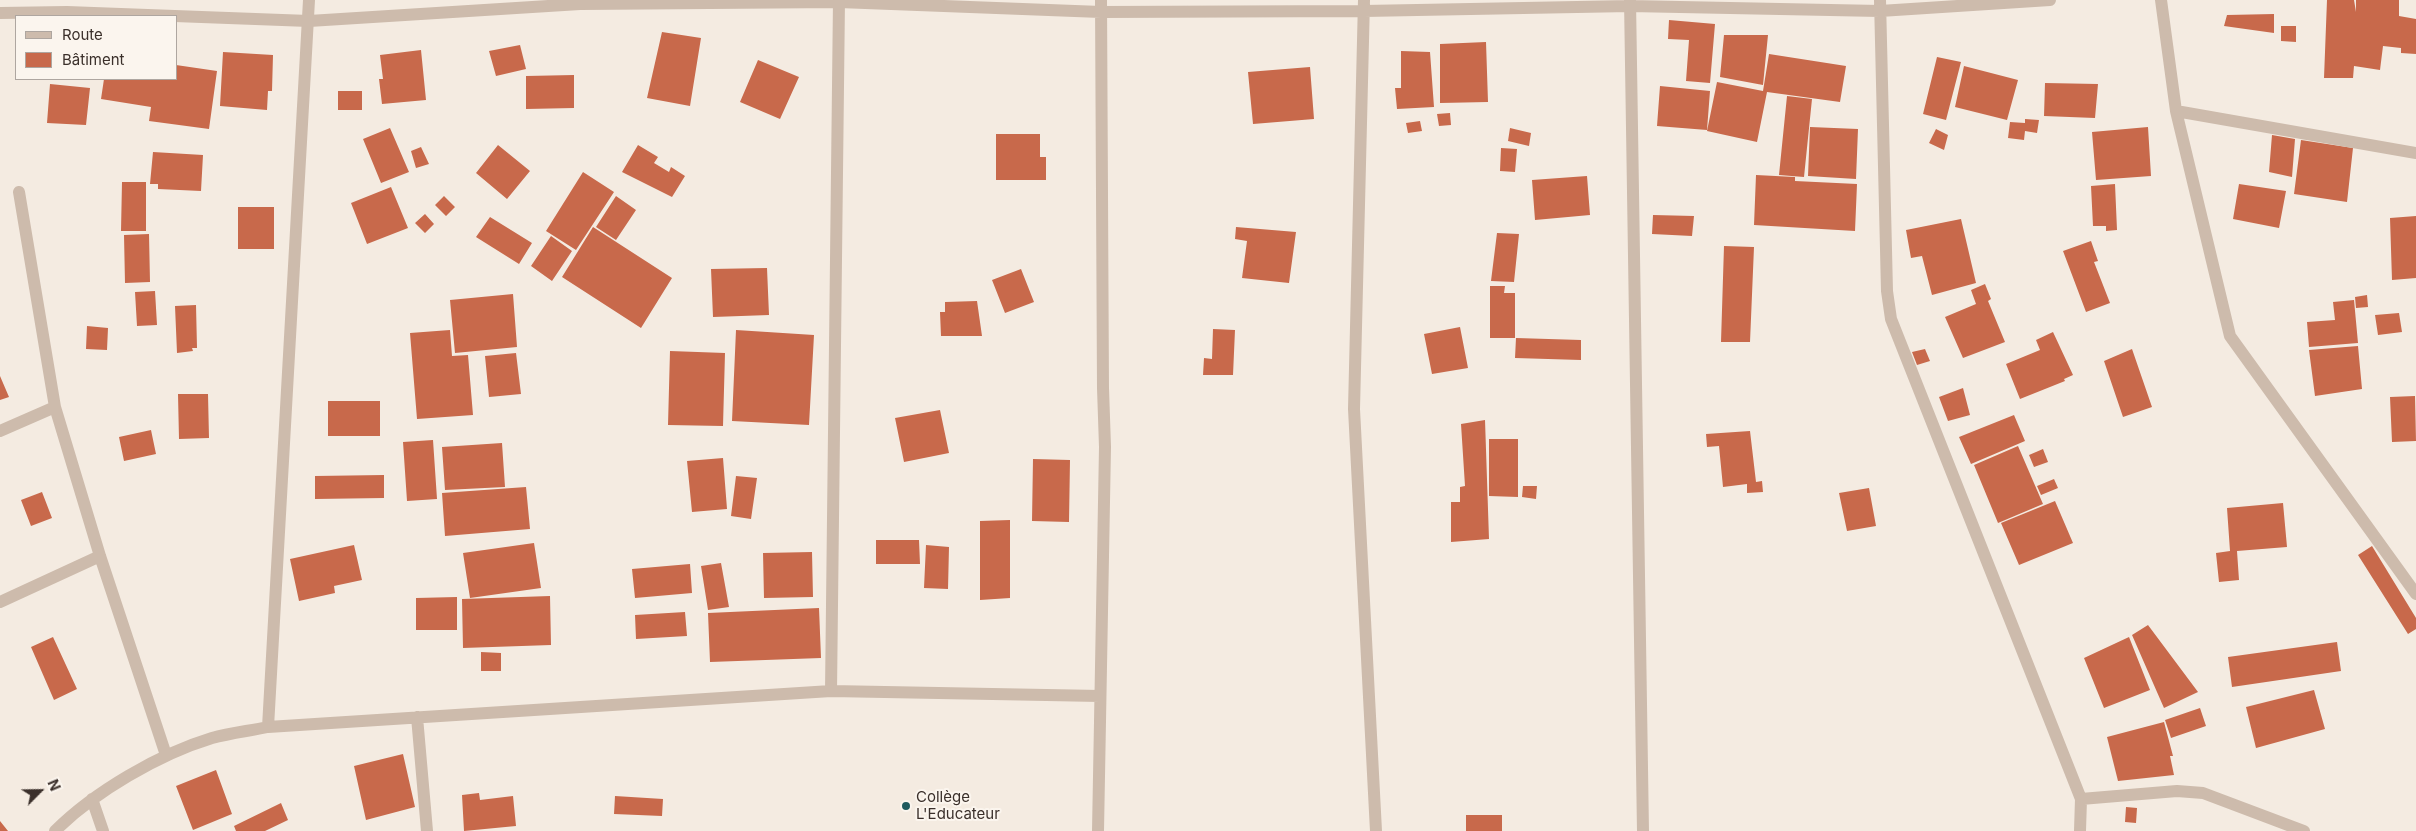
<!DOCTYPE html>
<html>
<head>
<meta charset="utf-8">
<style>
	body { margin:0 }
	#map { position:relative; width:2416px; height:831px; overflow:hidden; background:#f4ebe1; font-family:Inter,sans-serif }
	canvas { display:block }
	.legend { position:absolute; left:15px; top:15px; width:162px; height:65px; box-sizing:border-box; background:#fbf5ee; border:1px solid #aea6a0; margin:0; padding:6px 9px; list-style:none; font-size:15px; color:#3b302b }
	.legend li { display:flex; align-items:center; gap:10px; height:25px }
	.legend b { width:25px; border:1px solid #aea6a0 }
	.north { position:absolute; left:15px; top:766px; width:50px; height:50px; -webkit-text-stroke:4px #fbf5ee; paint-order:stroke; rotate:67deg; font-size:14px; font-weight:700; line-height:20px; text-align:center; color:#3b302b }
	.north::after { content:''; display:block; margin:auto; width:18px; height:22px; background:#3b302b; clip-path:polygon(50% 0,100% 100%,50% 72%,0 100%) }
</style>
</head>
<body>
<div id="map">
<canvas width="2416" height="831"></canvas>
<ul class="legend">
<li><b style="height:6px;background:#cdbbac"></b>Route</li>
<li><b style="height:14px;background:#c8694b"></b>Bâtiment</li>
</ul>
<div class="north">N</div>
</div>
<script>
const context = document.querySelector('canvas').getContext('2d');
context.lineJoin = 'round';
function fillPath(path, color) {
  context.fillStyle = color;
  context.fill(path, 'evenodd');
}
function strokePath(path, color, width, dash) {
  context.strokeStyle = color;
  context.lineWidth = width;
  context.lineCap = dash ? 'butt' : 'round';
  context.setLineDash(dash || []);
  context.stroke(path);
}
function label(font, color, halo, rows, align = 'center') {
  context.font = font + ' Inter,sans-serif';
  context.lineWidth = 4;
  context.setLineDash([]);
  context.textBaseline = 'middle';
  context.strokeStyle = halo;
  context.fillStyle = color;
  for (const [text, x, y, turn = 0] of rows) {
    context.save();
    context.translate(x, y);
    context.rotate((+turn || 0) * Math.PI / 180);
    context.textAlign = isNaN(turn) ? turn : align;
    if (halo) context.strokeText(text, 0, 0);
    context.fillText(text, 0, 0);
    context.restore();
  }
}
const building = new Path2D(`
	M 2327,0 L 2354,0 L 2356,12 L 2356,0 L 2399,0 L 2399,16 L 2416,19 L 2416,54 L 2401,53 L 2401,48 L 2383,46 L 2380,70 L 2354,66 L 2353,78 L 2324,78 Z
	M 2274,14 L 2274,33 L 2224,26 L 2227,15 Z
	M 1669,20 L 1715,24 L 1710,83 L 1686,81 L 1689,40 L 1668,39 Z
	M 2281,26 L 2296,26 L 2296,42 L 2281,41 Z
	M 662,32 L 701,38 L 690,106 L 647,98 Z
	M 1724,35 L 1768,35 L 1763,85 L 1720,77 Z
	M 1486,42 L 1488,102 L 1440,103 L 1440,44 Z
	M 520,45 L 526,69 L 496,76 L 489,51 Z
	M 421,50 L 426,100 L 382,104 L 379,79 L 383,79 L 380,55 Z
	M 1401,51 L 1430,52 L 1434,107 L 1397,109 L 1395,88 L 1401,88 Z
	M 223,52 L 273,55 L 272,91 L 268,91 L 267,110 L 220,106 Z
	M 1769,54 L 1846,66 L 1840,102 L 1767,92 L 1757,142 L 1707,131 L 1717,82 L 1763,91 Z
	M 1937,57 L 1961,62 L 1946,120 L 1923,114 Z
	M 758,60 L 799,77 L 780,119 L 740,102 Z
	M 176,65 L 217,71 L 209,129 L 149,121 L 151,107 L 101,99 L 104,79 L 176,79 Z
	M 1964,66 L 2018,80 L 2007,120 L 1955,107 Z
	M 1310,67 L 1314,119 L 1253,124 L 1248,72 Z
	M 574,75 L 574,108 L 526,109 L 526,76 Z
	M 2045,83 L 2098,84 L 2095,118 L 2044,116 Z
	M 50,84 L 90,88 L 86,125 L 47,123 Z
	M 1660,86 L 1710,91 L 1707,130 L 1657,126 Z
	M 338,91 L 362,91 L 362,110 L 338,110 Z
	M 1787,96 L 1812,99 L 1804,177 L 1779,175 Z
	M 1450,113 L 1451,125 L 1439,126 L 1437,114 Z
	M 2025,119 L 2039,120 L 2037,133 L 2025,131 L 2024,140 L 2008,138 L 2010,122 L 2025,123 Z
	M 1420,121 L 1422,131 L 1408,133 L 1406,123 Z
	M 1810,127 L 1858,129 L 1856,179 L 1808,176 Z
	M 2148,127 L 2151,176 L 2096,180 L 2092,132 Z
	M 390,128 L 409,172 L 381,183 L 363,139 Z
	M 1510,128 L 1531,133 L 1529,146 L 1508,141 Z
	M 1936,129 L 1948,135 L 1944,150 L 1929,143 Z
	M 996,134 L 1040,134 L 1040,157 L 1046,157 L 1046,180 L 996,180 Z
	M 2272,135 L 2295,139 L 2292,177 L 2269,172 Z
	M 2301,140 L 2353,148 L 2347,202 L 2294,194 Z
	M 498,145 L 530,171 L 507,199 L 476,173 Z
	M 638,145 L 658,157 L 654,163 L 669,172 L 671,167 L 685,176 L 672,197 L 622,172 Z
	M 421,147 L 429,164 L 416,168 L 411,151 Z
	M 1501,148 L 1517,149 L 1515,172 L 1500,171 Z
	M 153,152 L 203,155 L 201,191 L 158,189 L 158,184 L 150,184 Z
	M 583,172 L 614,192 L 576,250 L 546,231 Z
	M 1756,175 L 1795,177 L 1795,181 L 1857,184 L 1855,231 L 1754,225 Z
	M 1587,176 L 1590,215 L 1535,220 L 1532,180 Z
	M 122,182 L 146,182 L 146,231 L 121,231 Z
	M 2115,184 L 2117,230 L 2106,231 L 2106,226 L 2093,226 L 2091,186 Z
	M 2239,184 L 2286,191 L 2279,228 L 2233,219 Z
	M 391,187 L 408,228 L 367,244 L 351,203 Z
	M 444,196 L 455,207 L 446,216 L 435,205 Z
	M 616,196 L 636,210 L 616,240 L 596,227 Z
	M 238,207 L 274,207 L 274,249 L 238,249 Z
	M 425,214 L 434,224 L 425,233 L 415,223 Z
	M 1653,215 L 1694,216 L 1692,236 L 1652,234 Z
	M 2416,216 L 2416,278 L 2392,280 L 2390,218 Z
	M 490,217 L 532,243 L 519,264 L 476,237 Z
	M 1961,219 L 1976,283 L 1932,295 L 1922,256 L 1911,258 L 1906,230 Z
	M 593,227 L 672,278 L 641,328 L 562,277 Z
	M 1236,227 L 1296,232 L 1289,283 L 1242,278 L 1247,241 L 1235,239 Z
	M 1497,233 L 1519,234 L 1514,282 L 1491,281 Z
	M 149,234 L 150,282 L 125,283 L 124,235 Z
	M 551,236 L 572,251 L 552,281 L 531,266 Z
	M 2091,241 L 2098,261 L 2094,262 L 2110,303 L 2086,312 L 2063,251 Z
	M 1724,246 L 1754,247 L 1750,342 L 1721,342 Z
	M 767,268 L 769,315 L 713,317 L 711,269 Z
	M 1021,269 L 1034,302 L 1005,313 L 992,280 Z
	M 1985,284 L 1991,299 L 1988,301 L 2005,342 L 1963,358 L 1945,317 L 1976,304 L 1971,290 Z
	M 1490,286 L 1505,286 L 1504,293 L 1515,293 L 1515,338 L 1490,338 Z
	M 155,291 L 157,325 L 137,326 L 135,292 Z
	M 513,294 L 517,347 L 455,353 L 450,300 Z
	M 2367,295 L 2368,307 L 2356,308 L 2355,297 Z
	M 2354,300 L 2358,343 L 2309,347 L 2307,322 L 2335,320 L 2333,302 Z
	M 977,301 L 982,336 L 941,336 L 940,312 L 945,312 L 945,302 Z
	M 196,305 L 197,348 L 192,348 L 193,351 L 177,353 L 175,306 Z
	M 2399,313 L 2402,332 L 2378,335 L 2375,315 Z
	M 87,326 L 108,328 L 107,350 L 86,349 Z
	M 1460,327 L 1468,368 L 1432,374 L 1424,334 Z
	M 1213,329 L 1235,330 L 1233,375 L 1203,375 L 1204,358 L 1212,359 Z
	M 450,330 L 452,356 L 468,355 L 473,415 L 417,419 L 410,333 Z
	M 736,330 L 814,335 L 809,425 L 732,421 Z
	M 2053,332 L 2073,375 L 2064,379 L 2065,381 L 2020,399 L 2006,364 L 2040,350 L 2036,340 Z
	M 1516,338 L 1581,340 L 1581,360 L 1515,358 Z
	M 2358,346 L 2362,389 L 2315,396 L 2309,350 Z
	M 1925,349 L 1930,361 L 1917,365 L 1912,352 Z
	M 2132,349 L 2152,407 L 2123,417 L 2104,361 Z
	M 670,351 L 725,353 L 723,426 L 668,425 Z
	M 516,353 L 521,394 L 489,397 L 485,356 Z
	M 0,376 L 9,397 L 0,400 Z
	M 1963,388 L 1970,415 L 1948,421 L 1939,397 Z
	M 178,394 L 208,394 L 209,438 L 179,439 Z
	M 2415,396 L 2416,441 L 2392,442 L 2390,397 Z
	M 328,401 L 380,401 L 380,436 L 328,436 Z
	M 940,410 L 949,453 L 904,462 L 895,418 Z
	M 2014,415 L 2025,441 L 1971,464 L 1959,437 Z
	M 1485,420 L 1489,539 L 1451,542 L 1451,502 L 1460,502 L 1460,487 L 1465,486 L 1461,424 Z
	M 151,430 L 156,454 L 124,461 L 119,437 Z
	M 1750,431 L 1756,482 L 1762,481 L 1763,492 L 1747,493 L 1747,484 L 1723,487 L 1719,446 L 1707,447 L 1706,434 Z
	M 1489,439 L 1518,439 L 1518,497 L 1489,496 Z
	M 433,440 L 437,499 L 407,501 L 403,442 Z
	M 502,443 L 505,487 L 445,490 L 442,447 Z
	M 2018,446 L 2043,504 L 1998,523 L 1974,465 Z
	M 2043,449 L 2048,462 L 2034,467 L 2029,455 Z
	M 723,458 L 727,509 L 692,512 L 687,461 Z
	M 1033,459 L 1070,460 L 1069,522 L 1032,521 Z
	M 384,475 L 384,498 L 315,499 L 315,476 Z
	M 736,476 L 757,478 L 751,519 L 731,516 Z
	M 2054,479 L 2058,488 L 2041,495 L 2037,486 Z
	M 1523,486 L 1537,486 L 1536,499 L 1522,497 Z
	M 526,487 L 530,529 L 445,536 L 442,493 Z
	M 1869,488 L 1876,526 L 1847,531 L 1839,493 Z
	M 42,492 L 52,518 L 31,526 L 21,500 Z
	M 2055,501 L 2073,543 L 2019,565 L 2001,523 Z
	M 2283,503 L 2287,547 L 2237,551 L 2239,580 L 2219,582 L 2216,553 L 2230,551 L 2227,508 Z
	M 1010,520 L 1010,598 L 980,600 L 980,521 Z
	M 876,540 L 919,540 L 920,564 L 876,564 Z
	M 534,543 L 541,588 L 470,598 L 463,553 Z
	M 354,545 L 362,580 L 334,586 L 335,593 L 299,601 L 290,559 Z
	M 926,545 L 949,547 L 948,589 L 924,588 Z
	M 2372,546 L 2416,618 L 2416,629 L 2408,634 L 2358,555 Z
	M 812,552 L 813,597 L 764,598 L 763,553 Z
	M 721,563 L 729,607 L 708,610 L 701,566 Z
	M 690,564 L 692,593 L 635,598 L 632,569 Z
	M 550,596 L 551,645 L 463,648 L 462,599 Z
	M 457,597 L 457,630 L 416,630 L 416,598 Z
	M 819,608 L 821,658 L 710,662 L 708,613 Z
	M 685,612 L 687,636 L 636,639 L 635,615 Z
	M 2148,625 L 2198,692 L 2164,708 L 2132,635 Z
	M 53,637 L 77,689 L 54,700 L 31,647 Z
	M 2129,637 L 2150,690 L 2104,708 L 2084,658 Z
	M 2337,642 L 2341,671 L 2232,687 L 2228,657 Z
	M 481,652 L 501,653 L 501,671 L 481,671 Z
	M 2314,690 L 2325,729 L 2256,748 L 2246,707 Z
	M 2200,708 L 2206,726 L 2171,738 L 2165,720 Z
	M 2164,722 L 2173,756 L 2170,756 L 2174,775 L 2118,781 L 2107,737 Z
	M 403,754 L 415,807 L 366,820 L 354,766 Z
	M 216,770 L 232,814 L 193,830 L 176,786 Z
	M 479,793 L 480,800 L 513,796 L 516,826 L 464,831 L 462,795 Z
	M 615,796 L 663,799 L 662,816 L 614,814 Z
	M 281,803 L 288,820 L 265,831 L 236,831 L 234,826 Z
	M 2126,807 L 2137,808 L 2136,823 L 2125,822 Z
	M 1466,815 L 1502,815 L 1502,831 L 1466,831 Z
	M 0,821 L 8,831 L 0,831 Z`);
const minor = new Path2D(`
	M 1364,0 L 1354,409 L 1376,831
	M 1630,0 L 1643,831
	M 1880,0 L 1887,291 L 1891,319 L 2081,799 L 2177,791 L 2203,793 L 2304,831
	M 2161,0 L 2176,111 L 2230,336 L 2416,594
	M 0,13 L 67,12 L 309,21 L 580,4 L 839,2 L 1101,12 L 1364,11 L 1630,6 L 1880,11 L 2050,0
	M 2176,111 L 2416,153
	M 19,192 L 55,407 L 100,556 L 166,755
	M 0,431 L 55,407
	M 0,602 L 100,556
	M 831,691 L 839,0
	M 417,717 L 427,831
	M 268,727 L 309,0
	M 92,799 L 103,831
	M 55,831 C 94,792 159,754 212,738 C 230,733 249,731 268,727 L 831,691 L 1100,696
	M 1098,831 L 1105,447 L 1103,388 L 1101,0
	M 2080,831 L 2081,799`);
const markers = [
	[906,806,5,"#1f5a5e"]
];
const poiNames = [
	["Collège",916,797],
	["L'Educateur",916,814]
];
fillPath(building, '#c8694b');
strokePath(minor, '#cdbbac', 12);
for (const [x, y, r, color] of markers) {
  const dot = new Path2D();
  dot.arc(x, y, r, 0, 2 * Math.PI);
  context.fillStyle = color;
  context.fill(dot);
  strokePath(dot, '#fbf5ee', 2);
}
label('15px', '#3b302b', '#fbf5ee', poiNames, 'left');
</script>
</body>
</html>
